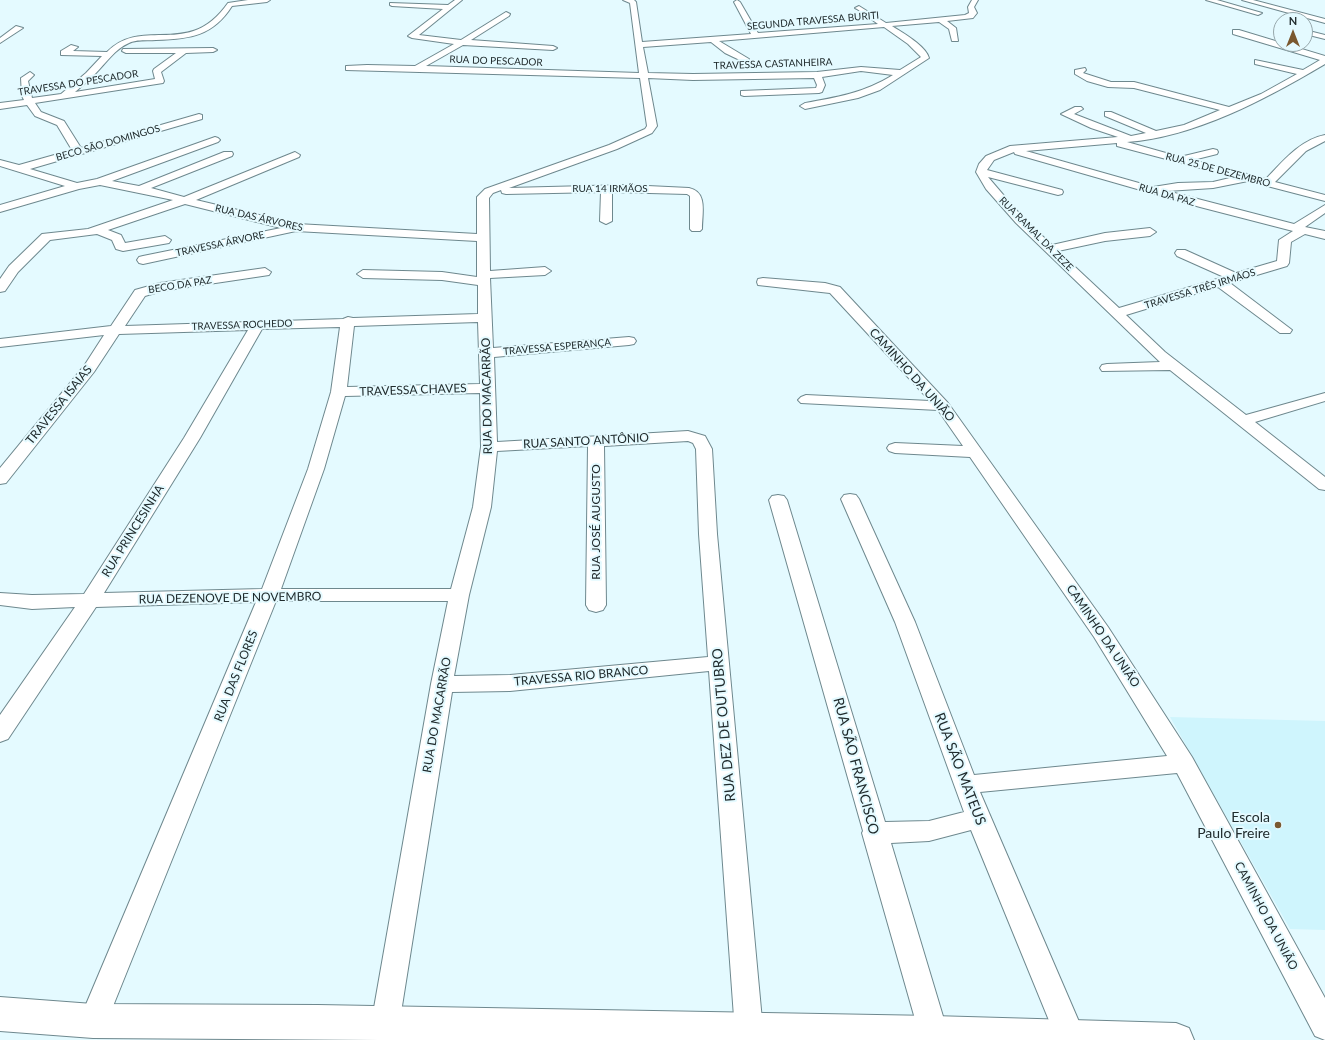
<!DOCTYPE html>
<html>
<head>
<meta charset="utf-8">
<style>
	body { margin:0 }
	#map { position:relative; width:1325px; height:1040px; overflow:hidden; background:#e4faff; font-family:Lato,sans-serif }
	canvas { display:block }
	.north { position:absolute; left:1273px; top:12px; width:40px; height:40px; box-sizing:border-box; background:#e4faff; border:1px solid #96a7ab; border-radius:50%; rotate:0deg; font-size:11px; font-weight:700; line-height:16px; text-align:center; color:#202b2d }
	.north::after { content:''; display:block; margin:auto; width:14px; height:18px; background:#7a582f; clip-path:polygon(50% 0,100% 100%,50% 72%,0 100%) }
</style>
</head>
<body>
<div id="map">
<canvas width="1325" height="1040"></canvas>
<div class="north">N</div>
</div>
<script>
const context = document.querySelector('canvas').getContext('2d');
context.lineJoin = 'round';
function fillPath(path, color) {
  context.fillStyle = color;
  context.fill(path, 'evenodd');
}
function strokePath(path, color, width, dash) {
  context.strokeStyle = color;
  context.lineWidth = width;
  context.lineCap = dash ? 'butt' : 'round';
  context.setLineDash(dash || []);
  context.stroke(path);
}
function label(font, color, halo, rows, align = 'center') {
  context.font = font + ' Lato,sans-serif';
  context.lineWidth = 4;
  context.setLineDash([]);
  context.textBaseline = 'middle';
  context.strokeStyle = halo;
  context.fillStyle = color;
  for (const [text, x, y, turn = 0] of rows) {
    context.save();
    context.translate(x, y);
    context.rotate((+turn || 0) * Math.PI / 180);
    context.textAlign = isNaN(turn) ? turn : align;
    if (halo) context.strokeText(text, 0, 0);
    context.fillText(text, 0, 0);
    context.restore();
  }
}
const built = new Path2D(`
	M 1170,717 L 1325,721 L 1325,930 L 1290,929 Z`);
const minor = new Path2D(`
	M 248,0 L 270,0 L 267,2 L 232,6 C 213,36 190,39 156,40 C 148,41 137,39 129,43 C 115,49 106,63 95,74 C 89,80 82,86 75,92 L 155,79 L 153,71 L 154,69 L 176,53 L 126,53 L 122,51 L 123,49 L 213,48 L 217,50 L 213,52 L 186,53 L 161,72 L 164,81 L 163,83 L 35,103 L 41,112 L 64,121 L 81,148 L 199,114 L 202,115 L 202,119 L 30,169 L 77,183 L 97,179 L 215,137 L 218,138 L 220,140 L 218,142 L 112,181 L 139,186 L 224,152 L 232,152 L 233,154 L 232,156 L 151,188 L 184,197 L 295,152 L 300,155 L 299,157 L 196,200 L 297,224 L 477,234 L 477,197 L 485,189 L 609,145 L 645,129 L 647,126 L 640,78 L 346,70 L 346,66 L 367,65 L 415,66 L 454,44 L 412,38 L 408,36 L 443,9 L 392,6 L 390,5 L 390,3 L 448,5 L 455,0 L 462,0 L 419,35 L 461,40 L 506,12 L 510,14 L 509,16 L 471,40 L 553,46 L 557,48 L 553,50 L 463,45 L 426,66 L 639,73 L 630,3 L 623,0 L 634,0 L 636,2 L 642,42 L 751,34 L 734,2 L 737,0 L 740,2 L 758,33 L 878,24 L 857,9 L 855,8 L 859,6 L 886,23 L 965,15 L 969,13 L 968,7 L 972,0 L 978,0 L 974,7 L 977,13 L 973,18 L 947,21 L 956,28 L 958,41 L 952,41 L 949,29 L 939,22 L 892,26 C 903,33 926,46 929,58 L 880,90 L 858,98 L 805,109 L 800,106 L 805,103 C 839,97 863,93 893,75 L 861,71 L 822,77 L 825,85 L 822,92 L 819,93 L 744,96 L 741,95 L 741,91 L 816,88 L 817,85 L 814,78 L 693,80 L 648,78 L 657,126 L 652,133 L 617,149 L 509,188 L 627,185 L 689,188 C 708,192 702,213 702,229 L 700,231 L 692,231 L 690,229 L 690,196 L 687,194 L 612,192 L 612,221 L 606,224 L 600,221 L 601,192 L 506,194 L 502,193 L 501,190 L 493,193 L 489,198 L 490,271 L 545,267 L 551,271 L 545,275 L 490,278 L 493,348 L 629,337 L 634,338 L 636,341 L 634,344 L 629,345 L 494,357 L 497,442 L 688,431 L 705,436 L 712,449 L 717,534 L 763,1031 L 760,1040 L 738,1040 L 735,1031 L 709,671 L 510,691 L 452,692 L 399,1025 L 395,1035 L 385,1039 L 375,1035 L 371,1025 L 431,684 L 448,601 L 276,601 L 103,1031 L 93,1035 L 83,1031 L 79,1021 L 256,602 L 96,607 L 8,739 L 0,742 L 0,715 L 75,607 L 32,609 L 0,605 L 0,593 L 32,595 L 84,594 L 184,438 L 248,330 L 119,334 L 94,372 L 6,483 L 0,484 L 0,468 L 84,366 L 104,335 L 0,347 L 0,339 L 111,326 L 135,290 L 160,283 L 265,268 L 271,272 L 269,275 L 162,291 L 145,296 L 125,326 L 343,319 L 348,317 L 353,318 L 478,314 L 478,285 L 442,280 L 363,278 L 357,274 L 363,270 L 442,272 L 477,277 L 477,241 L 296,231 L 143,264 L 139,263 L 137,260 L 139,257 L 143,256 L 281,228 L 185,204 L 108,230 L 121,235 L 125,243 L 165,236 L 171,240 L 169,243 L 123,251 L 116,249 L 112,240 L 97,234 L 50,240 L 18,272 L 5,291 L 0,292 L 0,279 L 9,266 L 42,234 L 88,229 L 173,200 L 100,185 L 79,189 L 0,212 L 0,205 L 65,186 L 0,166 L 0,160 L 19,165 L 72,150 L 57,125 L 35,116 L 27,105 L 0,109 L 0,103 L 24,100 L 22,96 L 21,78 L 30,72 L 34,75 L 28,81 L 32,98 L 61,94 L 86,73 L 102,56 L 61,55 L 61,51 L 71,45 L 78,47 L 73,51 L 107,52 C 144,15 188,60 228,3 ZM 884,27 L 908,44 L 921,57 L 900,70 L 861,67 L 817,72 L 693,74 L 648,73 L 643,47 L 711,42 L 725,53 L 746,63 L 749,63 L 749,59 L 719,41 ZM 478,322 L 480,384 L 347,387 L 354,326 ZM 340,327 L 331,392 L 308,469 L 262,589 L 104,593 L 200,438 L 262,329 ZM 480,393 L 481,447 L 473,507 L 451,589 L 281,589 L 324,469 L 345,396 ZM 688,441 L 693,443 L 696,449 L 699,534 L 708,657 L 510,675 L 454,676 L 469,595 L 491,507 L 497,451 L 588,446 L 586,605 L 589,610 L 596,612 L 603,610 L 606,605 L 604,446 Z
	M 1206,0 L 1217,0 L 1262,13 L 1258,15 Z
	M 1242,0 L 1253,0 L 1325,19 L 1325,23 Z
	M 16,26 L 23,28 L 0,43 L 0,38 Z
	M 1233,30 L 1239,30 L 1325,56 L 1325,64 C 1266,99 1195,137 1127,142 L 1180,157 L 1213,149 L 1217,150 L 1218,152 L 1217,154 L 1193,160 L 1266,179 C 1283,161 1300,140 1325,135 L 1325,141 L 1306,151 L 1275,182 L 1325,195 L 1325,201 L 1248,181 L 1213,188 L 1167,191 L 1294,224 L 1325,205 L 1325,213 L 1305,227 L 1325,231 L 1325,239 L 1305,234 L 1291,242 L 1289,263 L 1287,266 L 1230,283 L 1292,330 L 1290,333 L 1280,333 L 1218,287 L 1126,315 L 1165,352 L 1246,415 L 1325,393 L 1325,401 L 1255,422 L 1325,477 L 1325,490 L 1319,489 L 1170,370 L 1102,371 L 1100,368 L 1102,365 L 1107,364 L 1160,362 L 1016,223 L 986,189 L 976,172 L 979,164 L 986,156 L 1010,146 L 1118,137 L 1091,128 L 1061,114 L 1075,107 L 1081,107 L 1083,109 L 1074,114 L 1131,136 L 1146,133 L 1105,116 L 1105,112 L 1111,112 L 1156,131 L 1184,125 L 1220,110 L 1134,88 L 1108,87 L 1087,81 L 1075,74 L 1075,70 L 1085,68 L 1086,70 L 1083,73 L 1111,82 L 1134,82 L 1229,107 L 1261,94 L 1297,74 L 1255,64 L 1255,60 L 1303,70 L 1320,60 L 1233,34 ZM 1117,143 L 1117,146 L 1234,177 L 1213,182 L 1178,183 L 1153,187 L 1026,151 ZM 1014,152 L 1015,154 L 1200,207 L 1293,231 L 1279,240 L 1277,261 L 1236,273 L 1185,250 L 1177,250 L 1175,253 L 1177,256 L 1224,277 L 1119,308 L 1058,251 L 1105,241 L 1150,236 L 1156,232 L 1150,228 L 1105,233 L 1052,245 L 1024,219 L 988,177 L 1058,195 L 1062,194 L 1063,192 L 1062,190 L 987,170 L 994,160 Z
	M 1305,30 L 1325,35 L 1325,39 L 1305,34 Z
	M 763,278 L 825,283 L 840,287 L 948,403 L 1108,627 L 1192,757 L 1325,998 L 1325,1040 L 1315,1036 L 1177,773 L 980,792 L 1086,1038 L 1085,1040 L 1057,1040 L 971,830 L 929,841 L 891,843 L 948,1033 L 945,1040 L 921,1040 L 862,833 L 863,831 L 769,500 L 772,496 L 778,495 L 784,496 L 787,500 L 885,822 L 929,821 L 964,812 L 895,622 L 841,499 L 844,495 L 850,494 L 856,495 L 859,499 L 915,622 L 974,775 L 1167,756 L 1094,637 L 970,457 L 895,453 L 889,451 L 887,448 L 889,445 L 895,443 L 963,446 L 938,410 L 801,403 L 798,400 L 801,397 L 806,395 L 930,401 L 830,293 L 758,285 L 757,282 L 758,279 Z`);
const highway = new Path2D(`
	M 0,997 L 93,1004 L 318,1005 L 933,1016 L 1176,1023 L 1189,1028 L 1194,1040 L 378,1040 L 93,1038 L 0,1031 Z`);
const markers = [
	[1278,825,4,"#7a582f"]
];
const farStreetnames = [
	["SEGUNDA TRAVESSA BURITI",813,21,-5],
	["RUA DO PESCADOR",496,61,2],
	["TRAVESSA CASTANHEIRA",773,64,-2],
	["TRAVESSA DO PESCADOR",78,83,-9],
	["BECO SÃO DOMINGOS",108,143,-16],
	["RUA 25 DE DEZEMBRO",1218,170,15],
	["RUA 14 IRMÃOS",610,189],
	["RUA DA PAZ",1167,195,16],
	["RUA DAS ÁRVORES",259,218,13],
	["RUA RAMAL DA ZEZE",1036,234,45],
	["TRAVESSA ÁRVORE",220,244,-12],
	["BECO DA PAZ",180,285,-9],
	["TRAVESSA TRÊS IRMÃOS",1200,289,-17],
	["TRAVESSA ROCHEDO",242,325,-2],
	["TRAVESSA ESPERANÇA",557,347,-5]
];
const streetNames = [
	["CAMINHO DA UNIÃO",912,375,48],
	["TRAVESSA CHAVES",413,390,-2],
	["RUA DO MACARRÃO",487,396,-91],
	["TRAVESSA ISAIAS",59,405,-51],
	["RUA SANTO ANTÔNIO",586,441,-3],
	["RUA JOSÉ AUGUSTO",596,522,-90],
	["RUA PRINCESINHA",133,531,-58],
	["RUA DEZENOVE DE NOVEMBRO",230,598,-1],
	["CAMINHO DA UNIÃO",1103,636,56],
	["RUA DAS FLORES",236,676,-68],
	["TRAVESSA RIO BRANCO",581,676,-5],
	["RUA DO MACARRÃO",437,715,-80],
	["CAMINHO DA UNIÃO",1266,916,62]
];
const nearStreetnames = [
	["RUA DEZ DE OUTUBRO",724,725,-95],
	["RUA SÃO FRANCISCO",856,766,75],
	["RUA SÃO MATEUS",960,769,69]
];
const nearPoinames = [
	["Escola",1270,817],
	["Paulo Freire",1270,833]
];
fillPath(built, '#cff5fd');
strokePath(minor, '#6e888e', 2);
strokePath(highway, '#6e888e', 2);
fillPath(minor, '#fff');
fillPath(highway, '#fff');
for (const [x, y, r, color] of markers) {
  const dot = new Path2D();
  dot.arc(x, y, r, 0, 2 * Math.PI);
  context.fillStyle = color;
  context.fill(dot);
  strokePath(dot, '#e4faff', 1.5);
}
label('10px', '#202b2d', '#e4faff', farStreetnames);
label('12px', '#202b2d', '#e4faff', streetNames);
label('14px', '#202b2d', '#e4faff', nearStreetnames);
label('14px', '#202b2d', '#e4faff', nearPoinames, 'right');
</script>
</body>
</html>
